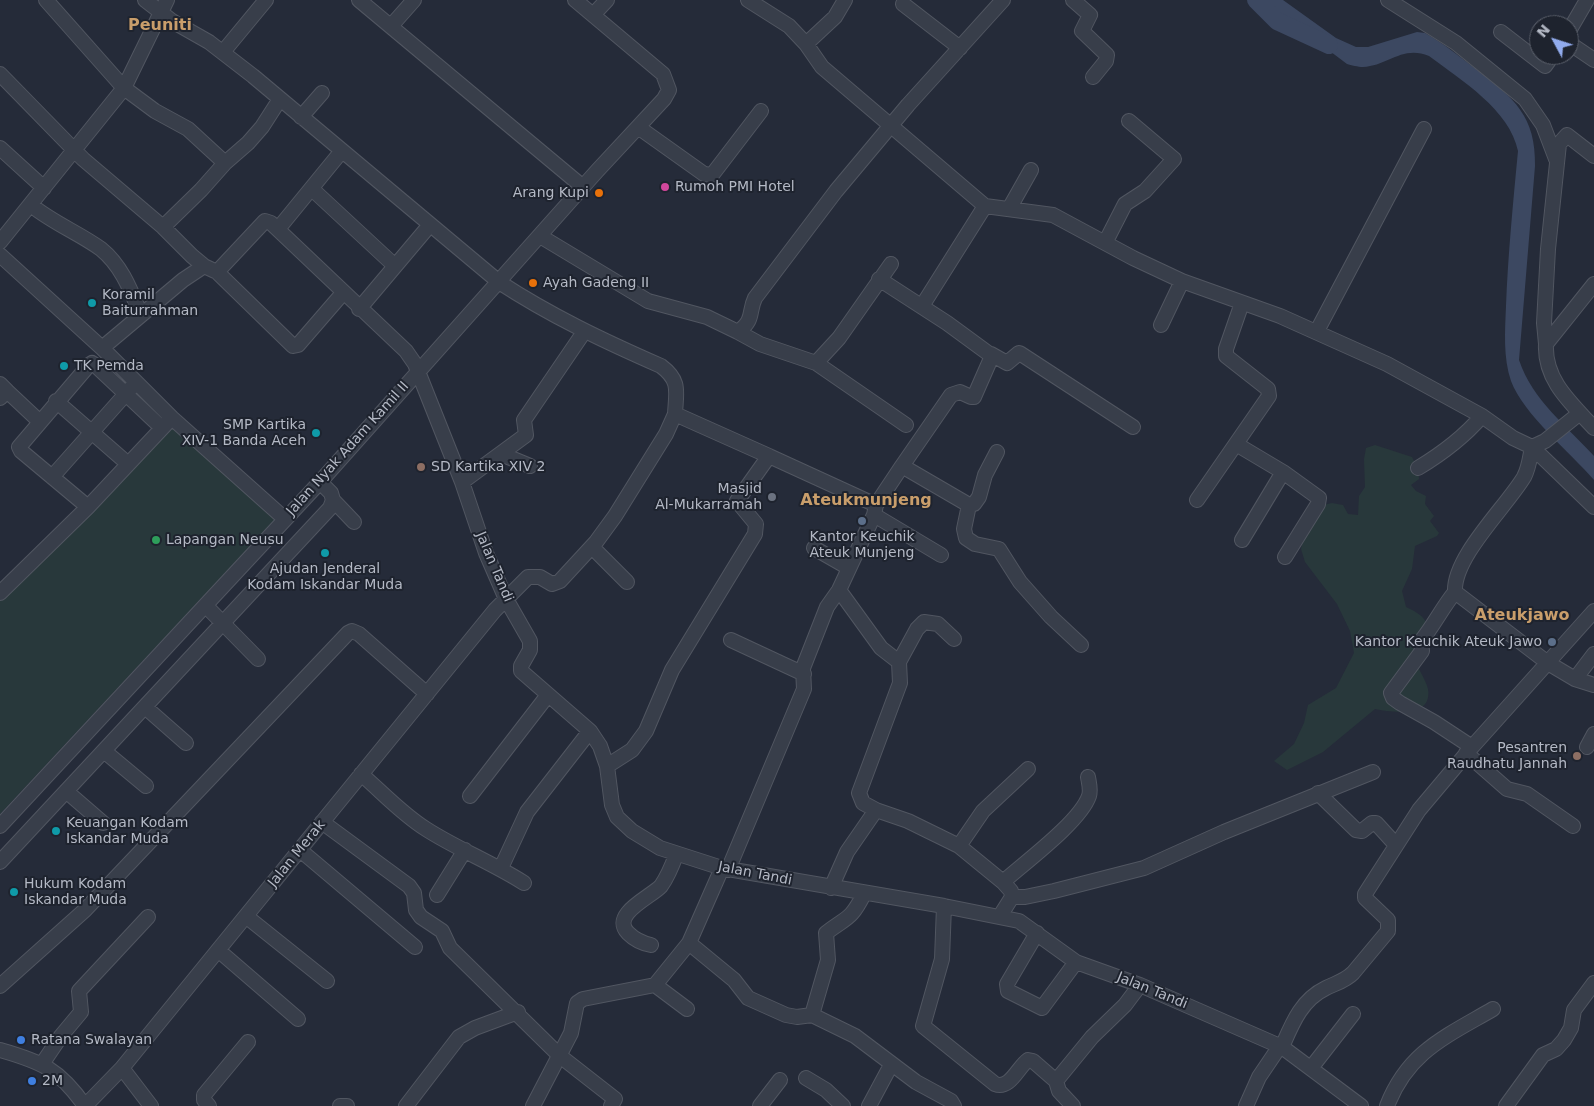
<!DOCTYPE html>
<html>
<head>
<meta charset="utf-8">
<style>
	body { margin:0 }
	#map { position:relative; width:1594px; height:1106px; overflow:hidden; background:#252b39; font-family:"DejaVu Sans",sans-serif }
	canvas { display:block }
	.north { position:absolute; left:1529px; top:15px; width:50px; height:50px; box-sizing:border-box; background:#1e232e; border:1px solid #5a5f6a; border-radius:50%; rotate:310deg; font-size:14px; font-weight:700; line-height:20px; text-align:center; color:#b4b9c5 }
	.north::after { content:''; display:block; margin:auto; width:18px; height:22px; background:#91abed; clip-path:polygon(50% 0,100% 100%,50% 72%,0 100%) }
</style>
</head>
<body>
<div id="map">
<canvas width="1594" height="1106"></canvas>
<div class="north">N</div>
</div>
<script>
const context = document.querySelector('canvas').getContext('2d');
context.lineJoin = 'round';
function fillPath(path, color) {
  context.fillStyle = color;
  context.fill(path, 'evenodd');
}
function strokePath(path, color, width, dash) {
  context.strokeStyle = color;
  context.lineWidth = width;
  context.lineCap = dash ? 'butt' : 'round';
  context.setLineDash(dash || []);
  context.stroke(path);
}
function label(font, color, halo, rows, align = 'center') {
  context.font = font + ' "DejaVu Sans",sans-serif';
  context.lineWidth = 4;
  context.setLineDash([]);
  context.textBaseline = 'middle';
  context.strokeStyle = halo;
  context.fillStyle = color;
  for (const [text, x, y, turn = 0] of rows) {
    context.save();
    context.translate(x, y);
    context.rotate((+turn || 0) * Math.PI / 180);
    context.textAlign = isNaN(turn) ? turn : align;
    if (halo) context.strokeText(text, 0, 0);
    context.fillText(text, 0, 0);
    context.restore();
  }
}
const green = new Path2D(`
	M 174,416 L 279,515 L 0,814 L 0,594 Z
	M 1375,445 L 1412,457 L 1418,469 L 1419,479 L 1411,485 L 1416,491 L 1426,496 L 1425,504 L 1434,516 L 1430,521 L 1439,533 L 1437,536 L 1415,546 L 1412,569 L 1402,591 L 1406,607 C 1439,622 1426,632 1415,660 C 1418,669 1426,680 1428,689 C 1433,719 1391,712 1375,709 L 1323,752 L 1287,770 L 1274,761 L 1294,744 L 1304,723 L 1308,705 L 1336,688 L 1354,653 L 1350,631 L 1337,604 L 1305,562 L 1301,549 L 1305,530 L 1323,505 L 1332,503 L 1343,505 L 1348,514 L 1358,515 L 1359,496 L 1365,487 L 1364,459 L 1366,448 Z`);
const water = new Path2D(`
	M 1262,0 L 1283,0 L 1336,38 L 1356,47 L 1368,47 L 1417,32 L 1425,33 C 1443,43 1460,57 1476,69 C 1514,98 1536,116 1535,166 L 1519,360 C 1533,401 1566,425 1594,456 L 1594,480 C 1571,453 1523,414 1511,381 C 1503,357 1505,331 1506,306 C 1508,255 1513,203 1518,151 C 1510,110 1461,80 1429,56 C 1402,45 1388,66 1363,67 C 1358,67 1351,65 1347,64 Z`);
const river = new Path2D(`
	M 1256,0 L 1277,21 L 1329,45`);
const minor = new Path2D(`
	M 46,0 L 124,88 L 155,111 L 188,129 L 225,163
	M 145,0 L 172,21 L 209,42 L 253,76 L 499,282 C 551,316 604,341 661,366 C 681,381 676,392 675,414 L 769,456 L 737,501 L 756,524 L 755,534 L 672,670 L 646,731 L 632,750 L 607,766
	M 359,0 L 583,187
	M 748,0 L 789,26 L 806,44 L 822,67 L 985,206 L 1053,215 L 1133,258 L 1182,281 L 1280,316 L 1387,364 L 1482,416 L 1513,438 L 1532,447 L 1594,507
	M 1073,0 L 1090,15 L 1082,31 L 1107,55 L 1106,61 L 1093,77
	M 1388,0 L 1456,43 L 1525,99 L 1543,125 L 1556,159
	M 903,4 L 960,48
	M 593,15 L 607,0
	M 391,26 L 414,0
	M 1569,31 L 1587,0
	M 1501,32 L 1545,66 L 1553,55
	M 1569,43 L 1594,60
	M 806,44 L 835,17 L 845,0
	M 223,52 L 266,0
	M 0,74 L 83,159 L 163,227 L 192,256 L 204,266 L 217,272 L 293,346 L 298,345 L 343,293
	M 301,117 L 322,93
	M 638,127 L 704,174 L 712,175 L 761,111
	M 0,148 L 44,188
	M 312,189 L 395,266
	M 31,205 C 53,223 79,233 101,249 C 122,266 131,291 141,315
	M 1009,209 L 1031,170
	M 163,227 L 201,190 L 225,163 L 248,143 L 262,127 L 280,99
	M 278,229 L 341,152
	M 540,236 L 648,301 L 707,317 L 738,332
	M 0,242 L 124,88 L 167,0
	M 1105,243 L 1125,204 L 1145,191 L 1174,159 L 1129,121
	M 0,255 L 102,348 L 172,418 L 285,519
	M 217,272 L 263,223 L 265,221 L 271,223 L 406,351 L 415,364 L 462,482 L 486,553 L 506,599 L 530,641 L 530,650 L 521,666 L 521,671 L 590,731 L 600,746 L 607,766 L 612,805 L 617,817 L 632,831 L 660,848 L 722,868 L 944,906 L 1019,921 L 1076,962 L 1140,985 L 1282,1047 L 1361,1106
	M 879,279 L 947,323 L 992,356 L 974,397 L 971,397 L 960,392 L 951,395 L 902,466
	M 1594,284 L 1546,344 C 1544,380 1571,403 1594,428
	M 922,306 L 985,206
	M 359,309 L 429,226
	M 1161,325 L 1182,281
	M 1317,331 L 1424,129
	M 1546,344 L 1544,323 L 1548,249 L 1559,144 L 1567,135 L 1594,156
	M 102,348 L 183,280 L 204,266
	M 991,354 L 1007,363 L 1019,353 L 1021,354 L 1133,427
	M 816,363 L 839,338 L 891,264
	M 0,384 L 7,391 L 0,398
	M 7,391 L 39,421
	M 56,401 L 127,463
	M 906,425 L 816,363 L 760,344 L 738,332 C 755,319 748,313 755,298 L 836,191 L 908,105 L 1003,0
	M 1236,444 L 1283,472 L 1319,498 L 1318,504 L 1285,557
	M 1532,447 C 1530,457 1529,468 1524,477 C 1506,507 1453,557 1455,592 L 1548,663 L 1575,679 L 1594,685
	M 1532,447 L 1545,441 L 1580,413
	M 997,452 L 985,475 L 979,497 L 974,504 L 969,505 L 964,529 L 966,538 L 975,544 L 999,549 L 1020,582 L 1051,617 L 1081,645
	M 501,454 L 530,466
	M 1418,468 C 1443,453 1463,438 1482,416
	M 52,477 L 131,388
	M 462,482 L 526,435 L 524,420 L 584,332
	M 333,500 L 354,522
	M 1197,500 L 1269,396 L 1268,389 L 1226,356 L 1226,349 L 1242,303
	M 876,505 L 902,466 L 969,505
	M 88,507 L 21,451 L 19,447 L 89,365 L 92,363 L 95,365 L 162,428
	M 874,515 L 941,555
	M 1242,540 L 1283,472
	M 592,547 L 627,582
	M 814,548 L 849,568
	M 839,590 L 881,648 L 899,662 L 900,683 L 859,793 L 863,803 L 876,810
	M 1455,592 C 1442,608 1434,625 1421,641 L 1422,651 L 1391,693 L 1393,698 L 1400,703 L 1434,722 L 1472,747
	M 0,593 L 88,507 L 167,423
	M 206,606 L 258,659
	M 731,640 L 804,674
	M 899,662 L 917,629 L 924,622 L 938,624 L 954,639
	M 1575,679 L 1594,654
	M 145,707 L 186,743
	M 1587,747 L 1594,734
	M 104,751 L 146,786
	M 1466,753 L 1507,789 L 1527,794 L 1573,826
	M 361,774 C 382,792 402,814 426,829 C 457,849 493,863 524,883
	M 66,791 L 103,823
	M 1318,793 L 1356,830 L 1362,831 L 1372,823 L 1376,823 L 1396,845
	M 470,796 L 548,695
	M 322,822 L 409,886 L 414,893 L 416,910 L 421,917 L 442,931 L 450,948 L 560,1056 L 615,1099 L 611,1106
	M 0,826 L 320,482 L 597,171 L 664,99 L 669,90 L 663,74 L 575,0
	M 959,846 L 983,811 L 1028,769
	M 300,850 L 415,947
	M 0,862 L 330,508 L 333,500 L 331,493 L 320,482
	M 501,868 L 527,812 L 590,731
	M 728,870 L 804,689 L 803,668 L 827,607 L 839,590 L 874,515 L 876,505 L 769,456
	M 1003,882 C 1024,863 1080,822 1089,796 C 1091,790 1089,783 1088,777
	M 831,888 L 847,852 L 876,810 L 908,821 L 959,846 L 1003,882 L 1011,891 L 1012,897
	M 437,895 L 465,850
	M 944,906 L 942,959 L 923,1026 L 995,1084 C 1010,1090 1018,1067 1028,1060 L 1033,1061 L 1056,1081
	M 1000,916 L 1012,897 L 1025,897 L 1054,891 L 1144,868 L 1224,832 L 1373,772
	M 247,917 L 327,981
	M 1037,933 L 1007,984 L 1008,991 L 1042,1008 L 1076,962
	M 689,943 L 734,980 L 748,998 L 786,1015 L 797,1017 L 812,1015 L 855,1036 L 916,1082 L 951,1101 L 954,1106
	M 651,945 C 641,943 635,940 628,933 C 610,914 651,897 661,886 C 668,876 672,866 676,855
	M 218,950 L 298,1019
	M 655,985 L 687,1009
	M 0,986 L 85,910 L 348,633 L 352,631 L 359,634 L 427,694
	M 812,1015 L 828,960 L 826,933 C 848,916 850,921 864,894
	M 1282,1047 C 1292,1024 1301,1000 1326,988 C 1336,983 1345,981 1353,973 L 1388,931 L 1388,920 L 1365,898 L 1365,894 L 1419,810 L 1472,747 L 1594,611
	M 0,1050 C 42,1062 59,1069 85,1106
	M 42,1064 L 61,1036 L 81,1012 L 79,991 L 148,917
	M 122,1068 L 151,1106
	M 1311,1068 L 1353,1014
	M 806,1078 L 826,1090 L 843,1106
	M 85,1106 L 122,1068 L 495,610 L 528,577 L 540,577 L 552,584 L 560,581 L 596,542 L 615,516 L 666,434 L 675,414
	M 209,1106 L 204,1100 L 204,1095 L 248,1042
	M 340,1106 L 347,1106
	M 406,1106 L 459,1037 L 475,1028 L 518,1012
	M 533,1106 L 571,1033 L 577,1003 L 583,999 L 655,985 L 689,943 L 722,868
	M 760,1106 L 780,1080
	M 869,1106 L 891,1065
	M 1073,1106 L 1059,1091 L 1056,1081 L 1092,1037 L 1125,1005 L 1140,985
	M 1246,1106 L 1259,1077 L 1280,1046
	M 1387,1106 C 1408,1052 1445,1037 1493,1009
	M 1506,1106 L 1543,1055 L 1556,1049 L 1564,1040 L 1571,1028 L 1574,1010 L 1594,983`);
const markers = [
	[665,187,5,"#d1479c"],
	[599,193,5,"#e8710a"],
	[533,283,5,"#e8710a"],
	[92,303,5,"#0f9aa8"],
	[64,366,5,"#0f9aa8"],
	[316,433,5,"#0f9aa8"],
	[421,467,5,"#8d6e63"],
	[772,497,5,"#6b7280"],
	[862,521,5,"#5c6f8a"],
	[156,540,5,"#2e9e5b"],
	[325,553,5,"#0f9aa8"],
	[1552,642,5,"#5c6f8a"],
	[1577,756,5,"#8d6e63"],
	[56,831,5,"#0f9aa8"],
	[14,892,5,"#0f9aa8"],
	[21,1040,5,"#3f7fe0"],
	[32,1081,5,"#3f7fe0"]
];
const poiNames = [
	["Rumoh PMI Hotel",675,187],
	["Arang Kupi",589,193,"right"],
	["Ayah Gadeng II",543,283],
	["Koramil",102,295],
	["Baiturrahman",102,311],
	["TK Pemda",74,366],
	["SMP Kartika",306,425,"right"],
	["XIV-1 Banda Aceh",306,441,"right"],
	["SD Kartika XIV 2",431,467],
	["Masjid",762,489,"right"],
	["Al-Mukarramah",762,505,"right"],
	["Kantor Keuchik",862,537,"center"],
	["Ateuk Munjeng",862,553,"center"],
	["Lapangan Neusu",166,540],
	["Ajudan Jenderal",325,569,"center"],
	["Kodam Iskandar Muda",325,585,"center"],
	["Kantor Keuchik Ateuk Jawo",1542,642,"right"],
	["Pesantren",1567,748,"right"],
	["Raudhatu Jannah",1567,764,"right"],
	["Keuangan Kodam",66,823],
	["Iskandar Muda",66,839],
	["Hukum Kodam",24,884],
	["Iskandar Muda",24,900],
	["Ratana Swalayan",31,1040],
	["2M",42,1081]
];
const streetNames = [
	["Jalan Nyak Adam Kamil II",348,449,-48],
	["Jalan Tandi",494,567,67],
	["Jalan Merak",297,854,-51],
	["Jalan Tandi",755,874,11],
	["Jalan Tandi",1152,991,22]
];
const quarterNames = [
	["Peuniti",160,26],
	["Ateukmunjeng",866,501],
	["Ateukjawo",1522,616]
];
fillPath(green, '#28383b');
fillPath(water, '#3c4861');
strokePath(river, '#3c4861', 18);
strokePath(minor, '#515661', 16);
strokePath(minor, '#383e4a', 14);
for (const [x, y, r, color] of markers) {
  const dot = new Path2D();
  dot.arc(x, y, r, 0, 2 * Math.PI);
  context.fillStyle = color;
  context.fill(dot);
  strokePath(dot, '#1e232e', 2);
}
label('14px', '#b4b9c5', '#1e232e', poiNames, 'left');
label('14px', '#b4b9c5', '#1e232e', streetNames);
label('bold 16px', '#c99e6b', '#1e232e', quarterNames);
</script>
</body>
</html>
